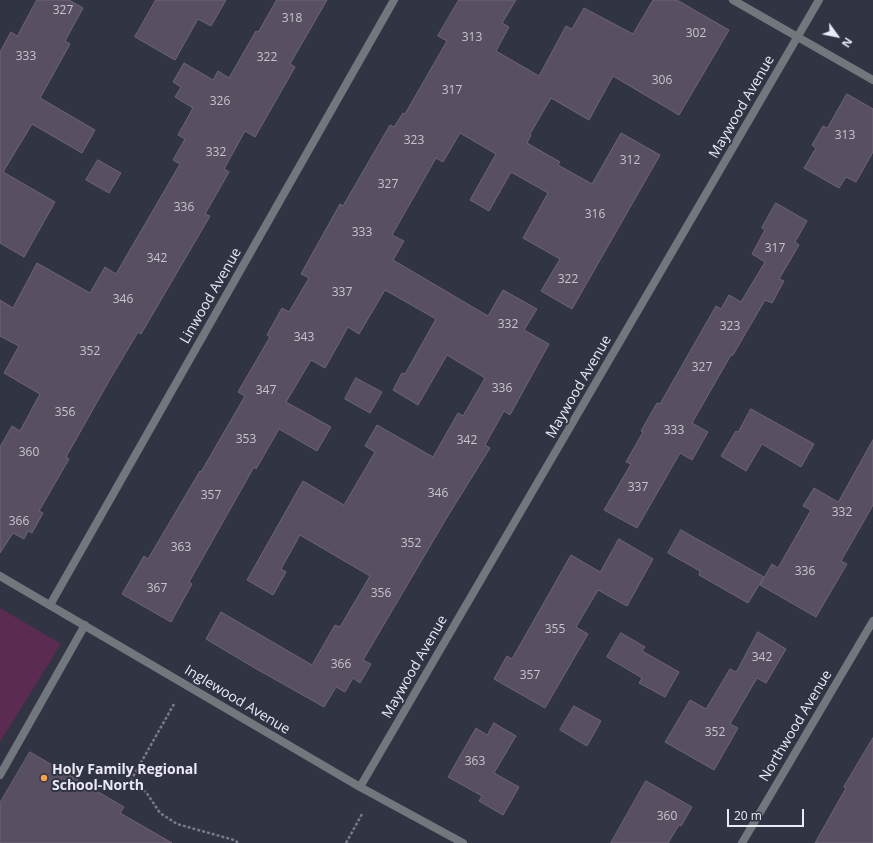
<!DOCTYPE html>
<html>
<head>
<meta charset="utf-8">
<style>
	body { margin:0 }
	#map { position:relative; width:873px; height:843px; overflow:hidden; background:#313443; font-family:"Open Sans",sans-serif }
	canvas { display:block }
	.north { position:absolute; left:817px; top:16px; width:40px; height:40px; -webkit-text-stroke:3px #313443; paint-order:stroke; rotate:123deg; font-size:11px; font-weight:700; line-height:16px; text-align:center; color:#e9eaf4 }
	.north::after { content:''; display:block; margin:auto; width:14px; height:18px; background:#e9eaf4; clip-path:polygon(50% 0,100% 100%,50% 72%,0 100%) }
	.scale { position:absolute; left:727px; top:809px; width:77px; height:18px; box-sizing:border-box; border:2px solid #e9eaf4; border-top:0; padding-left:5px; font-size:12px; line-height:14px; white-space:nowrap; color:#e9eaf4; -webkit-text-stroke:3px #313443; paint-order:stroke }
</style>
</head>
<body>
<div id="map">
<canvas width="873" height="843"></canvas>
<div class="north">N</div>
<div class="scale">20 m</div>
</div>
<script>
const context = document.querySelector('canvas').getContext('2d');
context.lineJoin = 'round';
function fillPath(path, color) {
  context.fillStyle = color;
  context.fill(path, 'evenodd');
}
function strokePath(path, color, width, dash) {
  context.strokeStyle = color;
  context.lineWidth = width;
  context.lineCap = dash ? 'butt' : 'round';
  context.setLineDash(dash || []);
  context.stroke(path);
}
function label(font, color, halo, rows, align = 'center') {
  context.font = font + ' "Open Sans",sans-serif';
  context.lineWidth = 4;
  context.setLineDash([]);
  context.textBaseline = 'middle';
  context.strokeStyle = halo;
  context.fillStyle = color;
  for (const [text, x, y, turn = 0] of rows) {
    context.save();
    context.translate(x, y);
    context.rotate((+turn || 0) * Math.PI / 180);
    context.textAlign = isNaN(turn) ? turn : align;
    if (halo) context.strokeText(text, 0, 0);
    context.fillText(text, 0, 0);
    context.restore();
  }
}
const green = new Path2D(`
	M 0,608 L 61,644 L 0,742 Z`);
const building = new Path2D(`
	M 37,0 L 69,0 L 83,8 L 65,41 L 70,44 L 40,98 L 95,130 L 82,153 L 32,124 L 3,172 L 55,202 L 24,257 L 0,243 L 0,52 L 11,32 L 17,36 Z
	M 156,0 L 226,0 L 211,26 L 198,19 L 175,60 L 135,37 Z
	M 277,0 L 327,0 L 290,64 L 295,67 L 255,137 L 245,131 L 224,169 L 229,172 L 205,214 L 210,216 L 141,334 L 138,332 L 109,381 L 66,457 L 69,459 L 39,511 L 43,513 L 32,533 L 28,531 L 24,539 L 13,533 L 0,553 L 0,447 L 12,426 L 20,431 L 40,394 L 4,373 L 19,346 L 0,336 L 0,300 L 13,308 L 37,263 L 90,293 L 105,267 L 116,274 L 180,164 L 173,160 L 185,139 L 178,135 L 193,108 L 175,97 L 181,87 L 173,82 L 184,63 L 213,80 L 218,71 L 229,78 L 256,31 L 258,32 Z
	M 459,0 L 516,0 L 502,23 L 509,27 L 496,51 L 539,76 L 566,26 L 572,29 L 584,8 L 633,34 L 653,0 L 677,0 L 729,30 L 679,115 L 613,76 L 589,120 L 551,98 L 530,134 L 531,135 L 527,143 L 560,162 L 558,165 L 592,184 L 621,133 L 660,155 L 572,309 L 541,291 L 560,259 L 523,238 L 548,193 L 511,172 L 489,211 L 470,200 L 496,154 L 460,133 L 443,162 L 436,158 L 392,235 L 404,241 L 393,260 L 488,316 L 503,290 L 537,309 L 524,330 L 549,344 L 510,415 L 504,411 L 485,445 L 490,448 L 446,519 L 363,660 L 371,664 L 360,683 L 353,678 L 345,692 L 336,687 L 324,707 L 253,667 L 206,639 L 221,612 L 312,665 L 335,625 L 340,627 L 370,576 L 300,535 L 281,569 L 286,572 L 273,595 L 247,580 L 303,481 L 344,505 L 375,452 L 365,446 L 377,425 L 433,457 L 458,413 L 463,416 L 485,378 L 447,355 L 418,405 L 393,390 L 402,373 L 405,374 L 436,319 L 385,290 L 359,334 L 348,327 L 325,368 L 311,360 L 286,402 L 331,427 L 317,451 L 279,429 L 256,469 L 254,467 L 189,582 L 192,584 L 171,622 L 122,594 L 144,556 L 148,559 L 200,471 L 201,472 L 245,396 L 238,392 L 270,337 L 267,335 L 282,308 L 289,312 L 309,278 L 301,274 L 340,204 L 343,206 L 390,125 L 394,127 L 403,113 L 405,114 L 447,41 L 438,36 Z
	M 847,94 L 873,109 L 873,152 L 856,182 L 846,177 L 839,188 L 804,168 L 816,148 L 812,145 L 823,126 L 827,128 Z
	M 98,160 L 121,173 L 109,193 L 86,180 Z
	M 776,203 L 807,221 L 795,242 L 799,245 L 779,279 L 784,281 L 772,303 L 765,300 L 733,355 L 731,355 L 692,423 L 708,432 L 692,460 L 680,453 L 637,528 L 604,510 L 631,464 L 626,462 L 643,432 L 641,431 L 657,403 L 660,404 L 716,306 L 721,309 L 729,295 L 741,302 L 765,262 L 752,254 L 765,230 L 762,228 Z
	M 356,378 L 382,392 L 370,413 L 345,399 Z
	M 751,409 L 814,444 L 801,467 L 762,444 L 746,471 L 721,456 L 736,431 L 738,432 Z
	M 873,440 L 873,505 L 841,561 L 847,564 L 816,617 L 760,585 L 772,564 L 778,568 L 811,510 L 803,506 L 814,488 L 838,502 Z
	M 681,530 L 764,577 L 748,603 L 699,575 L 700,571 L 668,553 Z
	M 619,539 L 653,559 L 627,606 L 598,590 L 576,627 L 588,634 L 545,708 L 494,679 L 507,656 L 512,659 L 571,555 L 600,572 Z
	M 758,632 L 786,649 L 766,683 L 757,678 L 730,724 L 738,728 L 714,770 L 665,742 L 690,700 L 706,709 L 730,669 L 736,672 Z
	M 621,633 L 645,647 L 642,651 L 679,672 L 665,697 L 639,683 L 642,678 L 607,657 Z
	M 574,706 L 601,721 L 587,746 L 560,730 Z
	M 494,723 L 516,736 L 494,773 L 519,787 L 503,815 L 479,801 L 482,796 L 448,777 L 476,728 L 487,735 Z
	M 873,738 L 873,843 L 815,843 L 846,788 L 844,787 Z
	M 30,752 L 124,807 L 120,813 L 172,843 L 0,843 L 0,803 Z
	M 646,781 L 692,807 L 681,826 L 679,825 L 668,843 L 611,843 Z`);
const path = new Path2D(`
	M 174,704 L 130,782 L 146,792 L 160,813 L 177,824 L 234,840 L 239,843
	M 346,843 L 362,814`);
const service = new Path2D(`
	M 0,775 L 85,625`);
const minor = new Path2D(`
	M 733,0 L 873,80
	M 0,576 L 360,787 L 463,843
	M 50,605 L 394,0
	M 360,787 L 819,0
	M 742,843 L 873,621`);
const markers = [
	[44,778,4,"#f7a149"]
];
const numberNames = [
	["327",63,11],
	["318",292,19],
	["302",696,34],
	["313",472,38],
	["333",26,57],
	["322",267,58],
	["306",662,81],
	["317",452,91],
	["326",220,102],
	["313",845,136],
	["323",414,141],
	["332",216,153],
	["312",630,161],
	["327",388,185],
	["336",184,208],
	["316",595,215],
	["333",362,233],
	["317",775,249],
	["342",157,259],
	["322",568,280],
	["337",342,293],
	["346",123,300],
	["332",508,325],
	["323",730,327],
	["343",304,338],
	["352",90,352],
	["327",702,368],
	["336",502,389],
	["347",266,391],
	["356",65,413],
	["333",674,431],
	["353",246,440],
	["342",467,441],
	["360",29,453],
	["337",638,488],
	["346",438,494],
	["357",211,496],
	["332",842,513],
	["366",19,522],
	["352",411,544],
	["363",181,548],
	["336",805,572],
	["367",157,589],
	["356",381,594],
	["355",555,630],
	["342",762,658],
	["366",341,665],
	["357",530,676],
	["352",715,733],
	["363",475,762],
	["360",667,817]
];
const streetNames = [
	["Maywood Avenue",742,107,-60],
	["Linwood Avenue",211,296,-60],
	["Maywood Avenue",579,387,-60],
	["Maywood Avenue",415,667,-60],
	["Inglewood Avenue",237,700,31],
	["Northwood Avenue",796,726,-59]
];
const poiNames = [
	["Holy Family Regional",52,770],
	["School-North",52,786]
];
fillPath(green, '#5c2b51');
fillPath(building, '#585060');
strokePath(building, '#6d6576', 1);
strokePath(path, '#777a87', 2.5, [3, 2]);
strokePath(service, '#71777d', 8);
strokePath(minor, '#71777d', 8);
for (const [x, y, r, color] of markers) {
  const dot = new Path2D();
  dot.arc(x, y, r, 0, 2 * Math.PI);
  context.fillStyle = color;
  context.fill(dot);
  strokePath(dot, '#313443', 1.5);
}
label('12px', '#c5c4cf', null, numberNames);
label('14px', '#e9eaf4', '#313443', streetNames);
label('bold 14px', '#e9eaf4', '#313443', poiNames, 'left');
</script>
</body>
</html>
